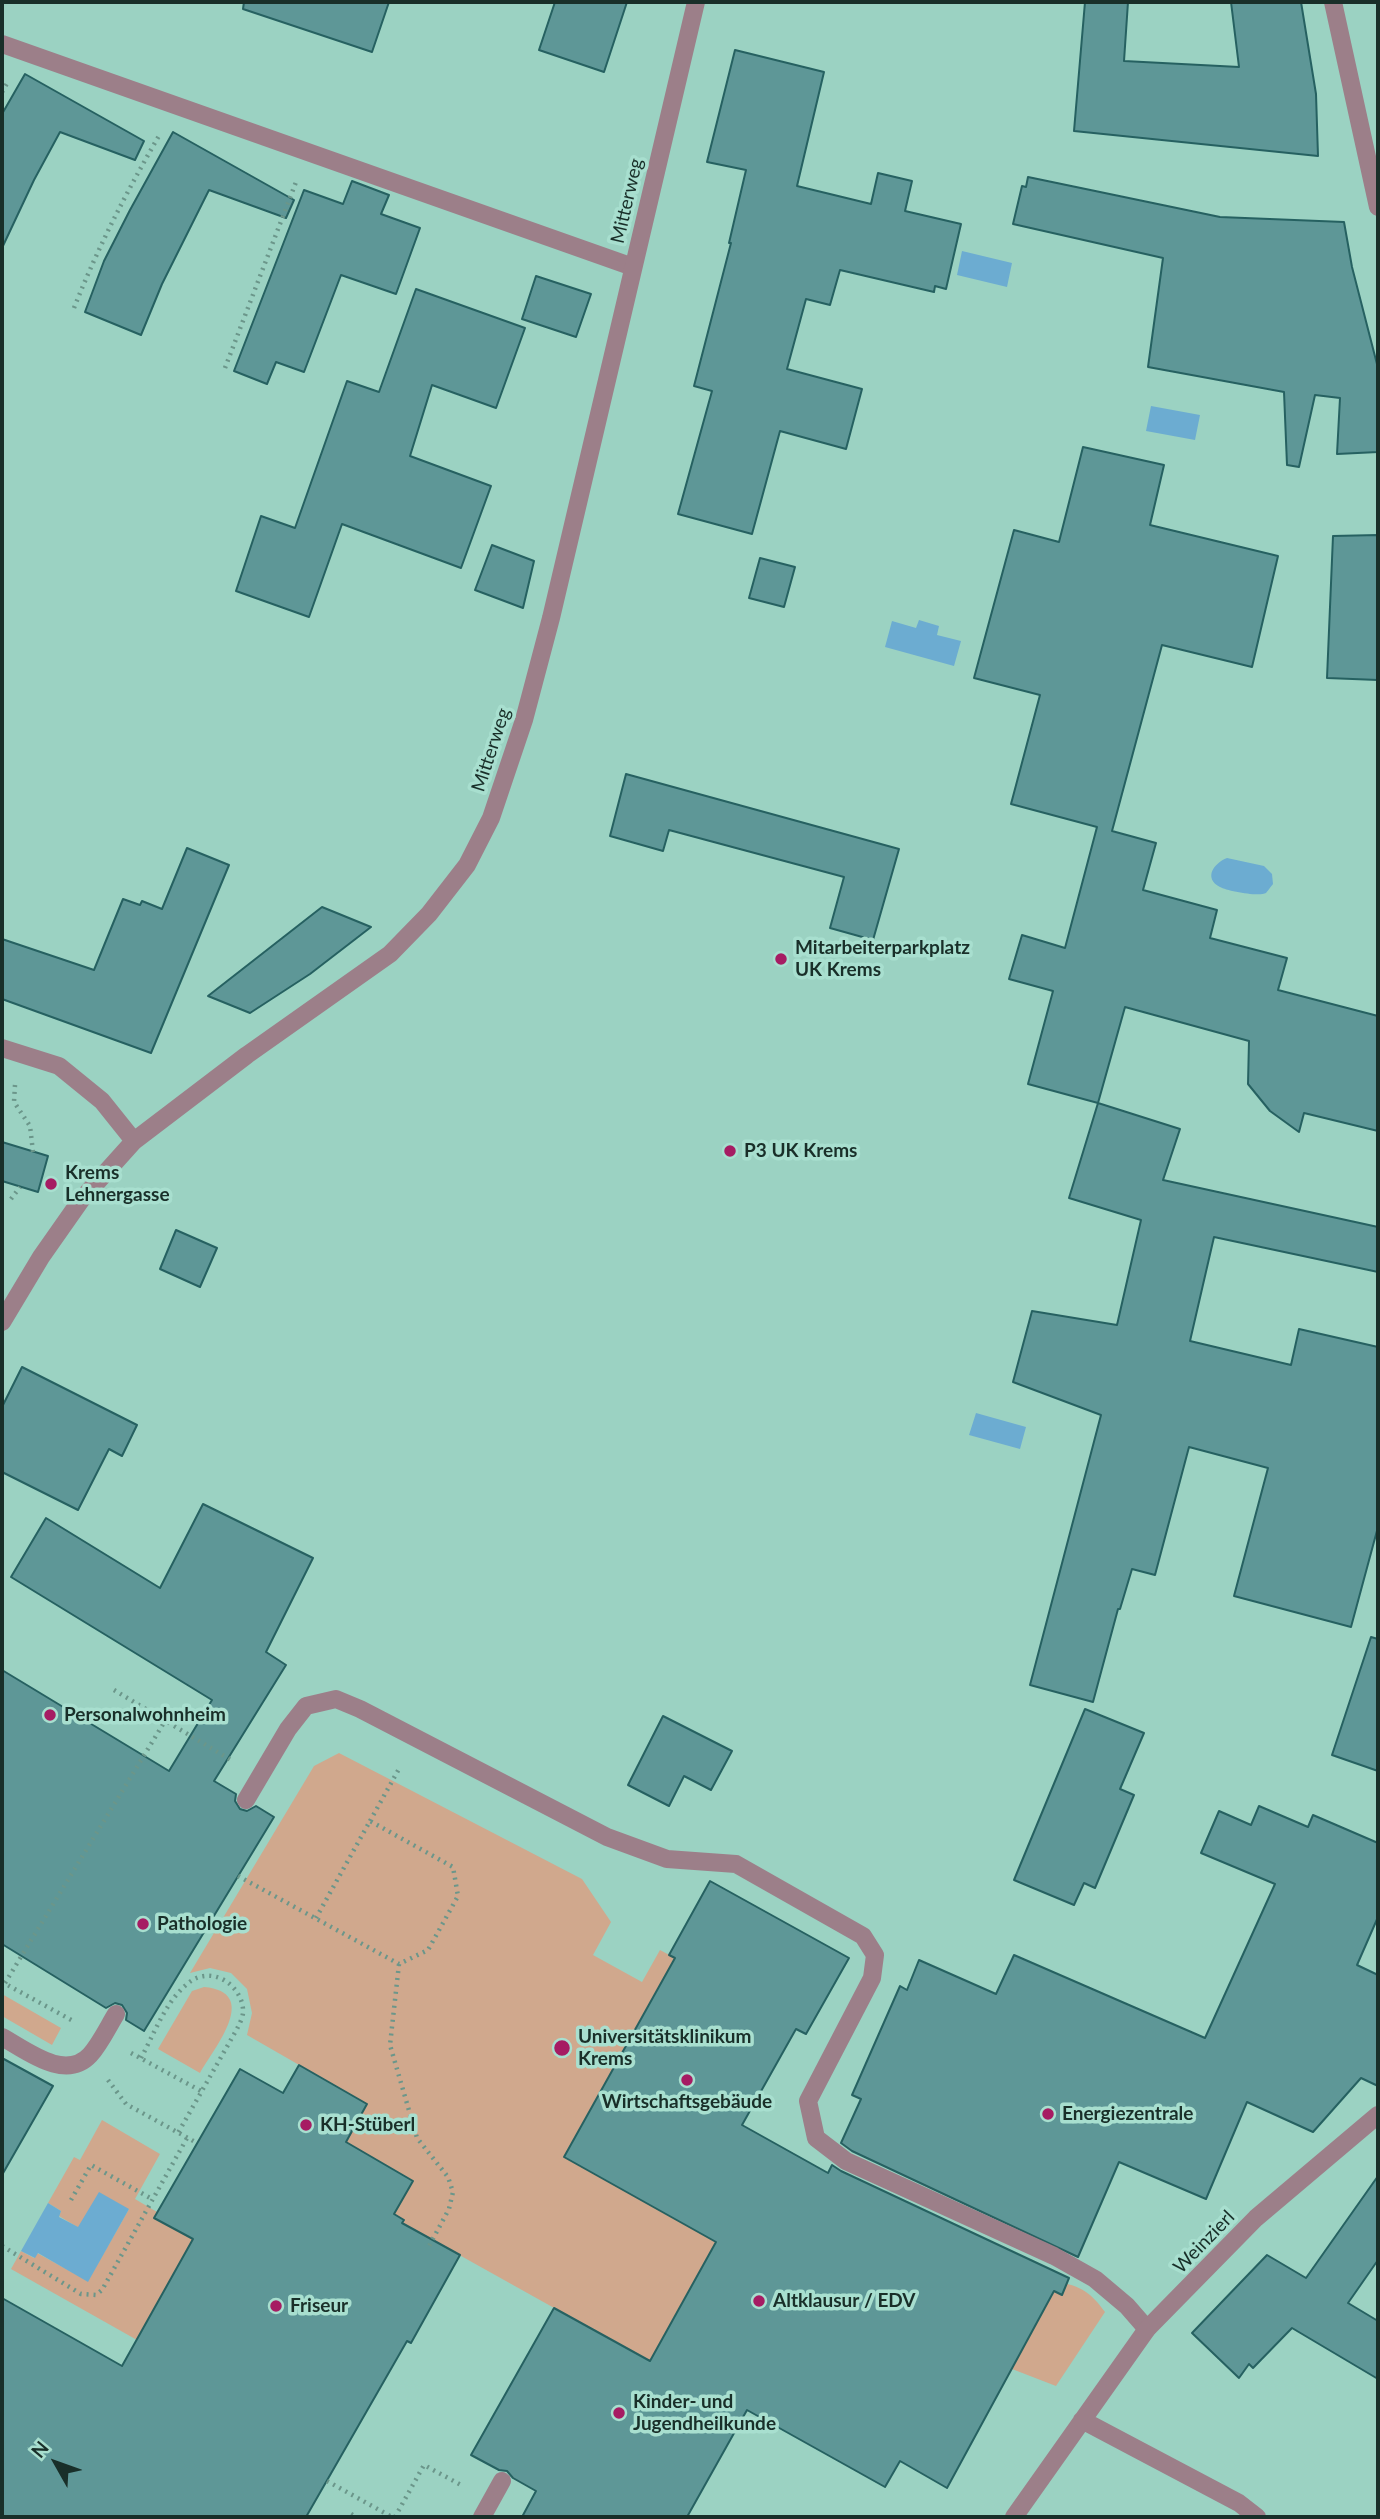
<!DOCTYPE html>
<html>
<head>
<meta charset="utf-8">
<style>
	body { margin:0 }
	#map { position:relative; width:1380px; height:2519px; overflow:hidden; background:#9bd2c2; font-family:Lato,sans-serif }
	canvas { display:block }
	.frame { position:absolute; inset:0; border:4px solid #192f29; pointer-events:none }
	.north { position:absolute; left:21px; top:2428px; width:70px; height:70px; -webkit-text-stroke:5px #a8dfcf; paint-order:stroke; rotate:310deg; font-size:19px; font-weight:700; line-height:28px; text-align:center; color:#192f29 }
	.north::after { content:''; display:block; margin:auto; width:24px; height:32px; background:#192f29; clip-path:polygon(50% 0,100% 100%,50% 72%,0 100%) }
</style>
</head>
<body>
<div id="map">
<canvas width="1380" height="2519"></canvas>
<div class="frame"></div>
<div class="north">N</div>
</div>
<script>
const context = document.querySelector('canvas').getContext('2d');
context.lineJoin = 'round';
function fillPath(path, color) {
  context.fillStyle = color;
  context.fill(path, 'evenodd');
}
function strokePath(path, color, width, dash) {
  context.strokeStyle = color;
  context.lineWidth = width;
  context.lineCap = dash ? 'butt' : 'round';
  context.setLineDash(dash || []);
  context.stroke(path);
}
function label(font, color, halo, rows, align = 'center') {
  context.font = font + ' Lato,sans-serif';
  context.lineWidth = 7;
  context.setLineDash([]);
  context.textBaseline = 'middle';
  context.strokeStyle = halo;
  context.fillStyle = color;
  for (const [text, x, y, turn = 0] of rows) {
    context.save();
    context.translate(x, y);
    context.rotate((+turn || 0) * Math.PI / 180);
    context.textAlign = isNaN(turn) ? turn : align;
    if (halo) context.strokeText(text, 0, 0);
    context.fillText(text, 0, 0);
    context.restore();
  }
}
const green = new Path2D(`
	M 339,1753 L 582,1879 L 611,1922 L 593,1955 L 642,1982 L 660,1950 L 675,1958 L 716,2242 L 669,2326 L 658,2366 L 402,2223 L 404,2220 L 394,2214 L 412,2180 L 346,2142 L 367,2104 L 247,2035 L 252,2013 L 247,1989 L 231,1973 L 210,1968 L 190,1973 L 314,1766 Z
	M 204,1987 C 261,1992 215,2047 200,2073 L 158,2049 L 192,1991 Z
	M 2,1994 L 61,2028 L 52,2045 L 2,2016 Z
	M 102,2120 L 160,2154 L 135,2199 L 157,2212 L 154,2218 L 193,2239 L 137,2340 L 11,2269 L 21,2251 L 34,2258 L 37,2253 L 88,2281 L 129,2209 L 79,2228 L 59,2216 L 61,2211 L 48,2203 L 74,2157 L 80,2160 Z
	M 1058,2283 C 1080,2284 1093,2295 1105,2312 L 1056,2386 L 1012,2369 Z`);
const water = new Path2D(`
	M 962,251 L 1012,263 L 1007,287 L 957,275 Z
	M 1151,406 L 1200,415 L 1195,440 L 1146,431 Z
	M 919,620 L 939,626 L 937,635 L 961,641 L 954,666 L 885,647 L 892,621 L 916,628 Z
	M 1227,858 L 1264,866 L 1272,874 L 1273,884 C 1272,885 1267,892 1266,893 C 1259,897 1227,891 1220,887 C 1203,878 1214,863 1227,858 Z
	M 976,1413 L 1026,1427 L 1020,1449 L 969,1435 Z
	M 99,2192 L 129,2209 L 88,2282 L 38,2253 L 35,2258 L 21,2251 L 48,2203 L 61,2211 L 59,2217 L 78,2227 Z`);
const building = new Path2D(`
	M 244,2 L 389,2 L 372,52 L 243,9 Z
	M 555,2 L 627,2 L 604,72 L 539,50 Z
	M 1085,2 L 1128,2 L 1124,61 L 1239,67 L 1231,2 L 1301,2 L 1316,94 L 1318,156 L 1074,131 Z
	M 735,50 L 824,72 L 797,186 L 871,204 L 878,173 L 912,181 L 905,211 L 961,224 L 946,289 L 935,286 L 934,292 L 840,270 L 830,305 L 806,299 L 787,369 L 862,389 L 846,449 L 780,431 L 752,534 L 678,514 L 712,391 L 694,386 L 731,243 L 729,243 L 746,170 L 707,162 Z
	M 25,74 L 144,141 L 135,160 L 60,132 L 34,180 L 2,248 L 2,114 Z
	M 173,132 L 294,200 L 286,218 L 209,190 L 162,284 L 141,335 L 85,312 L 104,261 L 130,210 Z
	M 1028,177 L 1220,217 L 1344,222 L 1352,267 L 1378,368 L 1378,452 L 1337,454 L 1340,398 L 1315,395 L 1299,467 L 1287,465 L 1284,392 L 1148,367 L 1163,258 L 1013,224 L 1022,186 L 1026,187 Z
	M 352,181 L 389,195 L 381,214 L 420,228 L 396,294 L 341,275 L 304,372 L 276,362 L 267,384 L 234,371 L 304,190 L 343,204 Z
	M 536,276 L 591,294 L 576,337 L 522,319 Z
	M 416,289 L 525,328 L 496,408 L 432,385 L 410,456 L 491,486 L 461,568 L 342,524 L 309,617 L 236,591 L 261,516 L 295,528 L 347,381 L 379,392 Z
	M 1083,447 L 1164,465 L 1150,525 L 1278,556 L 1252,667 L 1162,645 L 1112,831 L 1156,843 L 1143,890 L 1217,910 L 1210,938 L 1287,958 L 1278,990 L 1378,1016 L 1378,1131 L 1304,1113 L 1299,1132 L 1270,1111 L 1248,1084 L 1249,1041 L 1125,1007 L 1098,1103 L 1028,1084 L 1053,991 L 1009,979 L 1022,935 L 1065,948 L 1097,827 L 1011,804 L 1040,695 L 974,678 L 1014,530 L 1059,542 Z
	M 1378,535 L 1378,680 L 1327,678 L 1333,536 Z
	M 492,545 L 534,561 L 523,608 L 475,590 Z
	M 760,558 L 795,567 L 784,607 L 749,598 Z
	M 626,774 L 899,849 L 873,940 L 830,928 L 844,877 L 669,830 L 663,851 L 610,836 Z
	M 187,848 L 229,865 L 151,1053 L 2,999 L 2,939 L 94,970 L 123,899 L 140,905 L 142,901 L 162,909 Z
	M 322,907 L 371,927 L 310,974 L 250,1013 L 208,996 Z
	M 1098,1103 L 1180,1129 L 1163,1180 L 1378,1227 L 1378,1272 L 1214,1237 L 1190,1341 L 1291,1365 L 1299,1329 L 1378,1347 L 1378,1527 L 1351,1627 L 1234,1596 L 1268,1468 L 1189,1447 L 1155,1575 L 1132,1569 L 1120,1609 L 1118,1609 L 1093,1702 L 1030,1685 L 1101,1415 L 1013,1382 L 1032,1311 L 1117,1325 L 1141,1220 L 1069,1198 Z
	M 2,1142 L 48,1156 L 38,1192 L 2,1181 Z
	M 176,1230 L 217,1248 L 200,1287 L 160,1269 Z
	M 22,1367 L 137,1425 L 122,1456 L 109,1449 L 78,1510 L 2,1472 L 2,1407 Z
	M 203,1504 L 313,1558 L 266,1652 L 286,1665 L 214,1781 L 236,1794 L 235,1801 L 240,1809 L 247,1811 L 256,1806 L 274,1817 L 144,2031 L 126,2020 L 127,2013 L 122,2005 L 115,2003 L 106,2008 L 2,1944 L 2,1670 L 169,1771 L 212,1700 L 11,1577 L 46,1518 L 160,1588 Z
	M 1371,1637 L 1378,1639 L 1378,1771 L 1332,1755 Z
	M 1085,1709 L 1144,1733 L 1120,1789 L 1134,1795 L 1095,1888 L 1084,1883 L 1074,1905 L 1014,1880 Z
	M 663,1716 L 732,1751 L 711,1790 L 684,1776 L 669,1806 L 628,1785 Z
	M 1259,1806 L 1308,1827 L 1313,1815 L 1378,1843 L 1378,1917 L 1357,1965 L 1378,1975 L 1378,2086 L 1361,2078 L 1313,2132 L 1247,2102 L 1206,2199 L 1119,2162 L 1078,2257 L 852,2151 L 841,2143 L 861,2099 L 852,2095 L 900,1986 L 907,1990 L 919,1960 L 996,1994 L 1014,1955 L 1205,2038 L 1275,1884 L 1201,1853 L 1219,1811 L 1251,1825 Z
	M 710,1881 L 849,1958 L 806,2034 L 796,2029 L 742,2125 L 828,2173 L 832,2165 L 841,2171 L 1069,2278 L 1062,2295 L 1054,2291 L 947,2488 L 900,2461 L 885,2487 L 747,2410 L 687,2517 L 522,2517 L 536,2491 L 513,2478 L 507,2471 L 499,2470 L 471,2455 L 554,2308 L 650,2361 L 716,2242 L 564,2157 L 675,1958 L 669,1955 Z
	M 2,2058 L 53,2086 L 2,2175 Z
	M 299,2065 L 367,2104 L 346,2142 L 413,2181 L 394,2214 L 404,2220 L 402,2223 L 460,2255 L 411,2343 L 407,2341 L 306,2517 L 2,2517 L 2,2298 L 122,2366 L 193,2239 L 154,2218 L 240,2069 L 283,2093 Z
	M 1378,2176 L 1378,2260 L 1348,2303 L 1378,2321 L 1378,2379 L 1292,2328 L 1253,2368 L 1249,2364 L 1239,2378 L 1192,2333 L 1267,2255 L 1306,2278 Z`);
const path = new Path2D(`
	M 2,92 L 9,80
	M 74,308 C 98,247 127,191 160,134
	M 225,368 L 296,182
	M 15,1085 L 14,1102 L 30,1126 L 33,1152
	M 11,1199 L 20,1187
	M 114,1690 L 231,1760
	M 370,1821 L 400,1767
	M 238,1876 L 399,1964 L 428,1950 L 458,1896 L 453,1867 L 370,1821 L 316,1918
	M 399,1964 L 390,2045 L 417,2138 L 448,2177 L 453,2192 L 449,2209 L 428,2248
	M 2,1982 L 75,2022
	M 5,1983 L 165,1721
	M 131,2053 L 201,2091
	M 141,2058 C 155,2032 167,1998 191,1981 C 213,1966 241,1985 243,2009 C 244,2015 240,2023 237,2029 L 178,2133
	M 108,2080 L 126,2104 L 197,2143
	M 71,2200 L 91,2165 L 152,2199
	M 2,2246 L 81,2294 L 96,2295 L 102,2290 L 187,2138
	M 327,2481 L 392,2517
	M 351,2514 L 356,2517
	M 395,2517 L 424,2465 L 463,2486`);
const lane = new Path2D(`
	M 2,44 L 633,267
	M 246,1800 L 288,1729 L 306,1706 L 336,1699 L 360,1709 L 607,1837 L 667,1859 L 736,1864 L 863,1936 L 875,1955 L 872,1978 L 808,2101 L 816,2138 L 846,2161 L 1054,2256 L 1095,2279 L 1127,2306 L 1147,2329
	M 2,2037 C 26,2050 65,2082 90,2055 C 100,2044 108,2027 116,2014
	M 482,2517 L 502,2481`);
const street = new Path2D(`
	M 1333,2 L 1378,207
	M 2,1048 L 59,1066 L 102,1101 L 134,1141
	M 2,1322 L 41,1257 L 81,1200 L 134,1141 L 247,1055 L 390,954 L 429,914 L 467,865 L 491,818 L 524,720 L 551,618 L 696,2
	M 1082,2420 L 1239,2503 L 1257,2517
	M 1014,2517 L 1147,2329 L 1256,2218 L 1378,2115`);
const markers = [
	[781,959,7,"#a61c63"],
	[730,1151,7,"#a61c63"],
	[51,1184,7,"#a61c63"],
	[50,1715,7,"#a61c63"],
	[143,1924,7,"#a61c63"],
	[562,2048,9,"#a61c63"],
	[687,2080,7,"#a61c63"],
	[1048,2114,7,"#a61c63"],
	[306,2125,7,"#a61c63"],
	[759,2301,7,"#a61c63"],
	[276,2306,7,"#a61c63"],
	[619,2413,7,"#a61c63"]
];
const streetNames = [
	["Mitterweg",627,201,-77],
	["Mitterweg",491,750,-72],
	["Weinzierl",1204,2242,-46]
];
const poiNames = [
	["Mitarbeiterparkplatz",795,948],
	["UK Krems",795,970],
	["P3 UK Krems",744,1151],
	["Krems",65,1173],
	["Lehnergasse",65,1195],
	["Personalwohnheim",64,1715],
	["Pathologie",157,1924],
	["Universitätsklinikum",578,2037],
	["Krems",578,2059],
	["Wirtschaftsgebäude",687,2102,"center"],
	["Energiezentrale",1062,2114],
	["KH-Stüberl",320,2125],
	["Altklausur / EDV",773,2301],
	["Friseur",290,2306],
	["Kinder- und",633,2402],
	["Jugendheilkunde",633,2424]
];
fillPath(green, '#d0a88d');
fillPath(water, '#6cacd1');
fillPath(building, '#5e9797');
strokePath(building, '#266161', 2);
strokePath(path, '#6b968a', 4.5, [2, 5]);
strokePath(lane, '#9c7f89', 18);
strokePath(street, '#9c7f89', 18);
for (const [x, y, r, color] of markers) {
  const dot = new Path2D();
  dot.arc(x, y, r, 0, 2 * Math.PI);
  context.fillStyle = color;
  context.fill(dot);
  strokePath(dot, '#a8dfcf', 2.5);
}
label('19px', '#192f29', '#a8dfcf', streetNames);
label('bold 19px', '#192f29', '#a8dfcf', poiNames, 'left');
</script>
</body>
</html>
